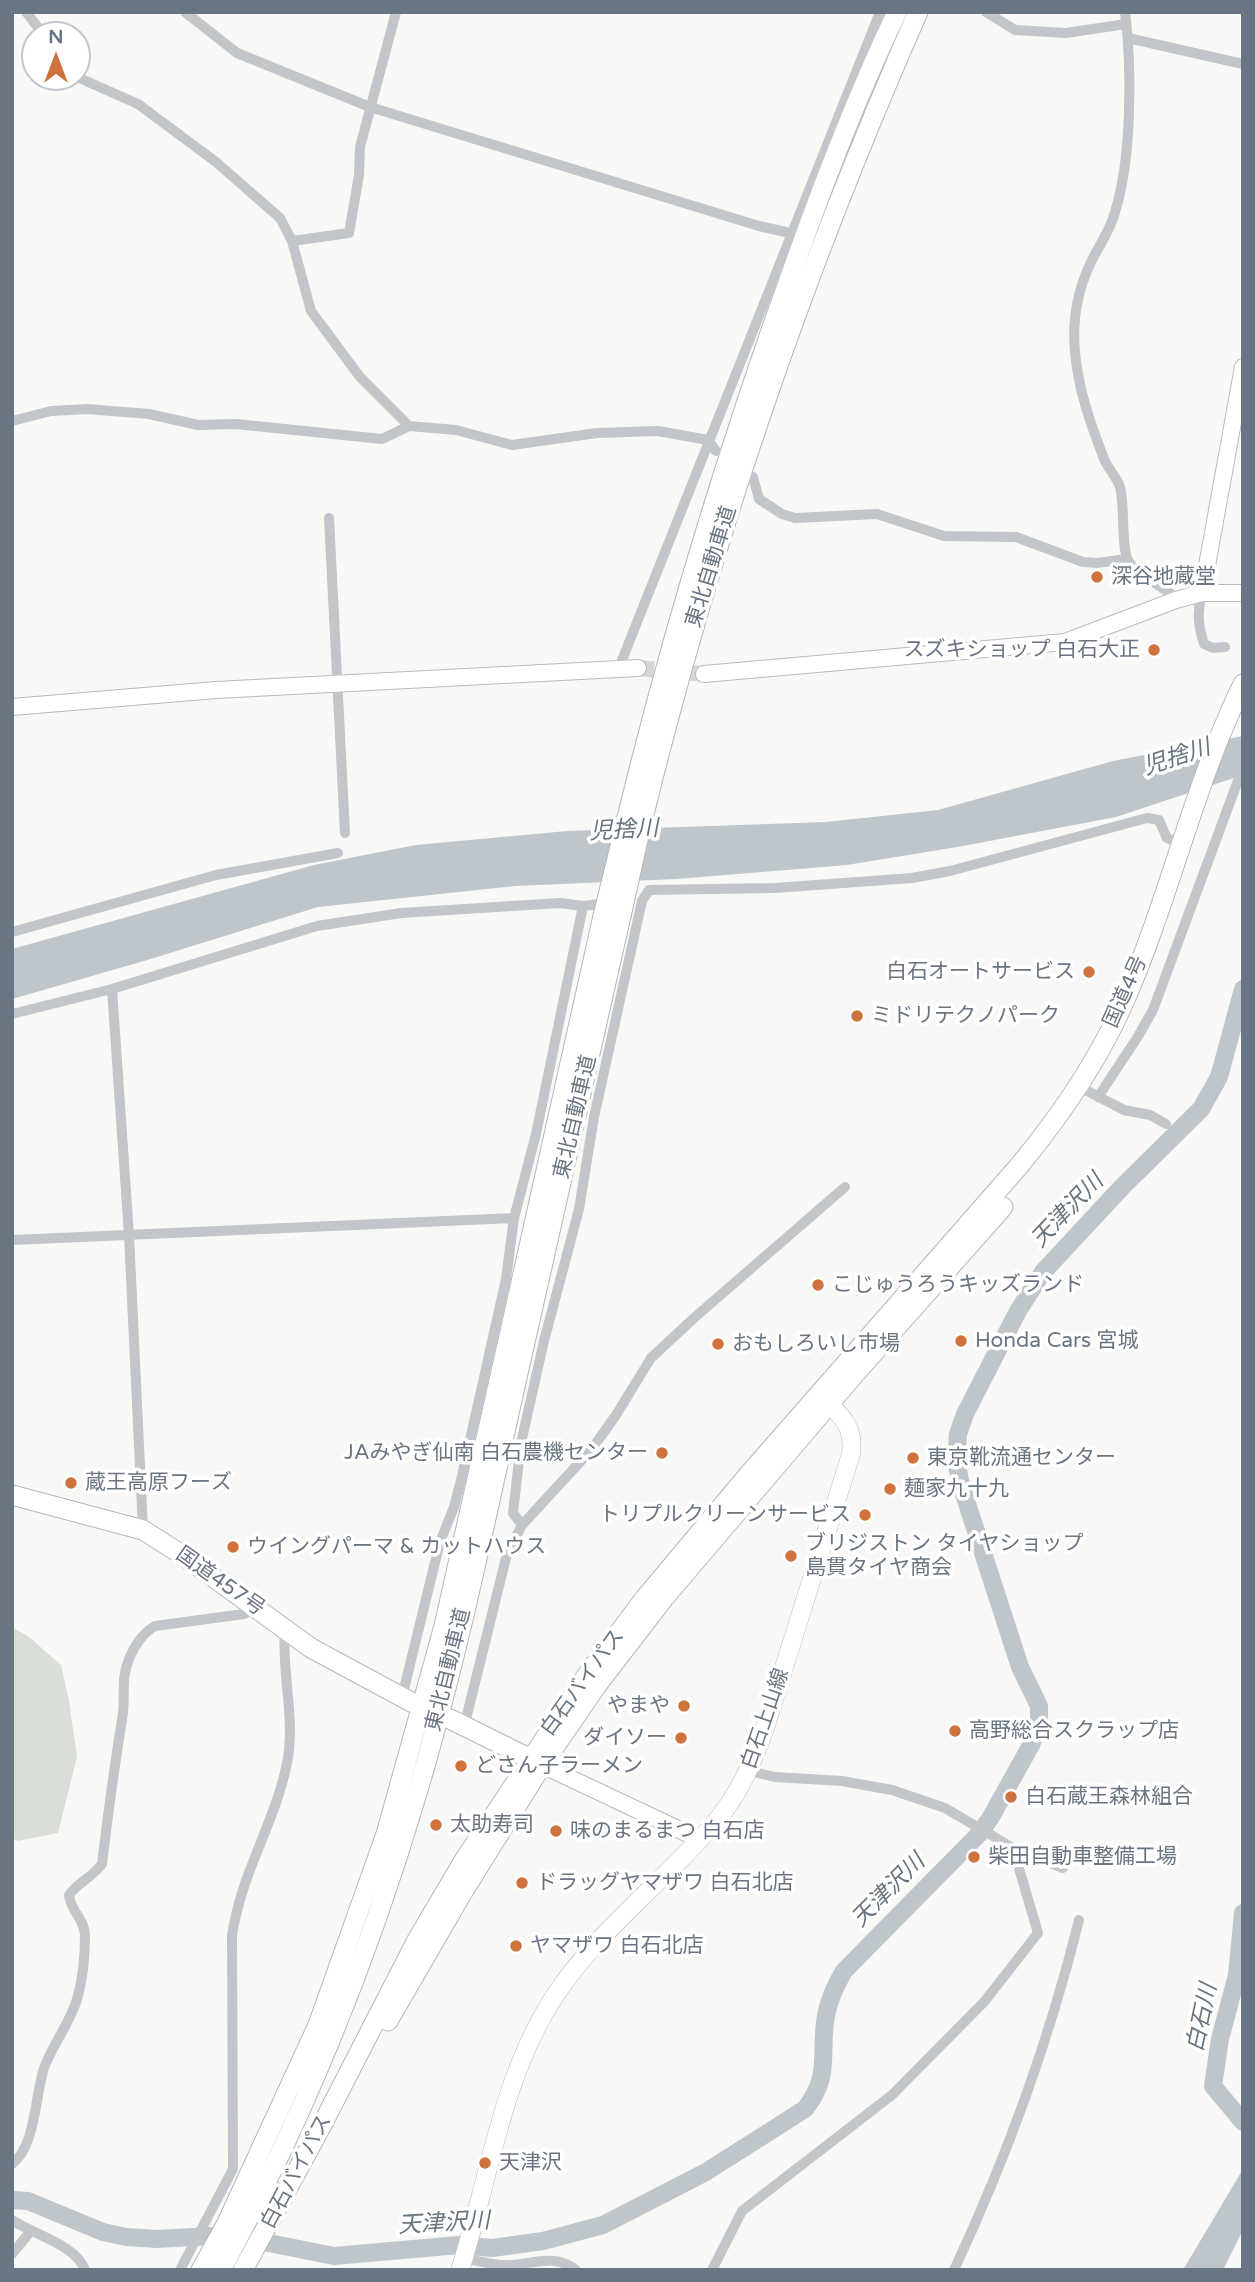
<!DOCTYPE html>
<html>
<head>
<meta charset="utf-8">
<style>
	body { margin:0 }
	#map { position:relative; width:1255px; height:2282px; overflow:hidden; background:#f8f8f6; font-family:"Varela Round",sans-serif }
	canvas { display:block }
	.frame { position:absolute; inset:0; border:14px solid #6a7583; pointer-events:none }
	.north { position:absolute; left:21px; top:21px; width:70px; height:70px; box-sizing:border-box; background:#fff; border:2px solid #c3c8cd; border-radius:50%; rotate:0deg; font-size:19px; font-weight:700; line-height:28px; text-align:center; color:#6a7583 }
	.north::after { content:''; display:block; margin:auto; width:24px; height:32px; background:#d0723e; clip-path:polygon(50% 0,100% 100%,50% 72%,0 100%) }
</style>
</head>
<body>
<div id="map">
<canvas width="1255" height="2282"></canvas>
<div class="frame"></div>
<div class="north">N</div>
</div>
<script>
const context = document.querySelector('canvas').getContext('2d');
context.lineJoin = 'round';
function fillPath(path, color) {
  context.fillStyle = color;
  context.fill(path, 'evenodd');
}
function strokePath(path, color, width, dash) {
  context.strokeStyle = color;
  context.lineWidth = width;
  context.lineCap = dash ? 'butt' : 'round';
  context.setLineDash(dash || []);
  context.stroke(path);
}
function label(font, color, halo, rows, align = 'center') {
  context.font = font + ' "Varela Round","Noto Sans JP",sans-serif';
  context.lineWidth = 7;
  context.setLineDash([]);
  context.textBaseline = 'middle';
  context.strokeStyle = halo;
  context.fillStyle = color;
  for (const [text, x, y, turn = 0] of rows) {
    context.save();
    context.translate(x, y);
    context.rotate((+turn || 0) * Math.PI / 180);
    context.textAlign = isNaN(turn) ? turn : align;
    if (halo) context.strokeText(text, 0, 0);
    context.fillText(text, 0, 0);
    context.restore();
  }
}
const green = new Path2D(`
	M 12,1627 L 29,1637 L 61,1665 L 69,1701 L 77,1757 L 58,1833 L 18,1841 L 12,1838 Z`);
const water = new Path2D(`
	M 1243,736 L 1243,775 L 1116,817 L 963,846 L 847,865 L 677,879 L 515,886 L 318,907 L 144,961 L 12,999 L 12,949 L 314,865 L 416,845 L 567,831 L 826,822 L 938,810 L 1113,761 Z
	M 1243,2169 L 1243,2230 L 1223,2270 L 1183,2270 Z`);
const river = new Path2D(`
	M 1243,1913 L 1237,1975 L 1220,2039 L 1213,2086 L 1243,2122
	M 12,2200 L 28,2201 L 103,2232 L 126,2237 L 157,2239 L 229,2235 L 334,2256 L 459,2245 L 492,2248 L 543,2241 L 603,2225 L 706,2172 L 805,2109 C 832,2075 819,2054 826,2016 C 829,1999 835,1986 844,1971 L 980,1833 L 991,1817 L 1031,1745 L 1039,1724 L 1039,1706 L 1020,1667 L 961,1485 L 956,1461 L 958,1434 L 965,1414 L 1018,1311 L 1043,1272 L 1122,1187 L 1201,1109 L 1219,1077 L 1243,989`);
const secondaryTunnel = new Path2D(`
	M 638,668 L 704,674`);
const street = new Path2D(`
	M 26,12 L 44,35
	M 185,12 L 237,53 L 370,107 L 759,226 L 790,233
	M 986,12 L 1015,30 L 1066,33 L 1126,24
	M 1125,12 C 1132,68 1132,158 1115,212 C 1111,229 1100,244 1092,260 C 1078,288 1072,320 1075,352 C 1078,389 1091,425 1104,459 C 1108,469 1117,477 1120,487 C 1125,504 1121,548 1128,560 C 1138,579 1168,586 1176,600
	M 1128,38 L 1243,64
	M 77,77 L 138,104 L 216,162 L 280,218 L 292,241 L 311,311 L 360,377 L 409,426
	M 292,241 L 349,233 L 359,175 L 360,147 L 396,12
	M 12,421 L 51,411 L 87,409 L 149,414 L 198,425 L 236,424 L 382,439 L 409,426 L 456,430 L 512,445 L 597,433 L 658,431 L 708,440 L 716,451
	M 753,477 L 759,499 L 782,514 L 795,518 L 877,514 L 944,536 L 1016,537 L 1083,562 L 1097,563 L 1127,559
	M 329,518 L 345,833
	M 1202,593 C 1197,612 1198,626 1204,644 L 1213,648 L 1225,647
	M 618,670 L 880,12
	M 12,932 L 216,875 L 338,853
	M 112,989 L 129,1235 L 143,1530
	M 12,1014 L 112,989 L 317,926 L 401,913 L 560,903 L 583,906 L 608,903
	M 1078,1086 L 1124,1110 L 1150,1115 L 1166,1124
	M 1098,1097 L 1137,1038 L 1153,1010 L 1243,767
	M 12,1240 L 514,1218
	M 522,1525 L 513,1513 L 521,1443 L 544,1341 L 579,1209 L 594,1117 L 642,901 L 649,890 L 775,888 L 912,878 L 950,871 L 1147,818 L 1159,820 L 1167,838 L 1180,844
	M 402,1697 L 440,1542 L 454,1507 L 461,1480 L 506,1279 L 514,1218 L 536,1134 L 583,906
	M 464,1727 L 507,1554 L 522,1525 L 592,1449 L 616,1415 L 651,1358 L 694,1318 L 845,1187
	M 749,1771 L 775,1777 L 842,1781 L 892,1790 L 945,1808 L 1013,1848 L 1063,1868
	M 12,2164 C 36,2146 35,2095 44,2068 C 53,2044 70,2023 77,1999 C 83,1979 85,1956 85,1935 C 85,1920 70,1910 69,1895 C 78,1882 93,1877 102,1864 C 108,1813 115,1763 123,1713 C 125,1695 121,1677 129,1659 C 134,1647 143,1633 155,1626 L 244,1614 L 256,1608
	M 12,2220 C 34,2235 75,2244 85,2270
	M 12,2254 L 30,2232
	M 464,2259 C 476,2260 489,2264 502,2265 C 528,2267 552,2251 576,2270
	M 180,2270 L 233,2169 L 232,1936 C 240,1877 273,1826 286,1768 C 297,1722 281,1675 285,1629
	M 712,2270 L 742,2211 L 892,2095 L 984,2002 L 1038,1933 L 1013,1848
	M 954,2270 C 1007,2157 1049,2041 1079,1920`);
const secondary = new Path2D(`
	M 1202,593 L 1243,367
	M 704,674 L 1065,642 L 1176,600 L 1202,593 L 1243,593
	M 12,707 L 216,690 L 638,668
	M 542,1765 L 699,1839`);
const primary = new Path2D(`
	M 460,2270 C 490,2177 501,2077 556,1994 C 599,1930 662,1883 712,1826 C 738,1797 752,1764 765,1728 L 851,1454 C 855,1424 839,1414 819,1395`);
const highway = new Path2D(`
	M 627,818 C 666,657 713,499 767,342 C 806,231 846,119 897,12
	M 642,822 C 710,544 803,273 918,12
	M 12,1495 L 143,1530 L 184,1556 L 311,1648 L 413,1703
	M 450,1719 L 541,1764
	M 388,2021 L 461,1895 L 542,1765 L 597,1685 L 664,1598 L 853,1376 L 1003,1207
	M 201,2270 L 227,2223 L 318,2025 L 386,1834 L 444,1626 L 603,916
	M 221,2270 C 304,2118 369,1956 418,1790 C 455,1665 482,1537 510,1409 C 547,1245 584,1081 621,916
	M 243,2270 L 323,2123 L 417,1940 L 463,1862 L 587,1675 L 645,1598 L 749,1474 L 1019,1166 C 1062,1114 1101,1057 1127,995 C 1171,893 1194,784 1243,684`);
const highwayBridge = new Path2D(`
	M 603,916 L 627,818
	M 621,916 L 642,822`);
const markers = [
	[1097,577,7,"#d0723e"],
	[1154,650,7,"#d0723e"],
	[1089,972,7,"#d0723e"],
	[857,1016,7,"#d0723e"],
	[818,1285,7,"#d0723e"],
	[961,1341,7,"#d0723e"],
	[718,1344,7,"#d0723e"],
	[662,1453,7,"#d0723e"],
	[913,1458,7,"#d0723e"],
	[71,1483,7,"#d0723e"],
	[890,1489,7,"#d0723e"],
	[865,1515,7,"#d0723e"],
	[233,1547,7,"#d0723e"],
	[791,1556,7,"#d0723e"],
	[684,1706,7,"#d0723e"],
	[955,1731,7,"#d0723e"],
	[681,1738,7,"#d0723e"],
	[461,1766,7,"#d0723e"],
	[1011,1797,7,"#d0723e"],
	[436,1825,7,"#d0723e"],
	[556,1831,7,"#d0723e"],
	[974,1857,7,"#d0723e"],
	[522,1883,7,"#d0723e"],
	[516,1946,7,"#d0723e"],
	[485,2163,7,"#d0723e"]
];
const streetNames = [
	["東北自動車道",712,567,-73],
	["国道4号",1126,992,-66],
	["東北自動車道",576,1117,-77],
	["国道457号",220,1582,35],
	["東北自動車道",449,1670,-76],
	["白石バイパス",583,1683,-54],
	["白石上山線",766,1719,-71],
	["白石バイパス",297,2172,-62]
];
const poiNames = [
	["深谷地蔵堂",1111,577],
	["スズキショップ 白石大正",1140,650,"right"],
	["白石オートサービス",1075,972,"right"],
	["ミドリテクノパーク",871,1016],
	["こじゅうろうキッズランド",832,1285],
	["Honda Cars 宮城",975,1341],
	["おもしろいし市場",732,1344],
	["JAみやぎ仙南 白石農機センター",648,1453,"right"],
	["東京靴流通センター",927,1458],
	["蔵王高原フーズ",85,1483],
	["麺家九十九",904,1489],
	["トリプルクリーンサービス",851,1515,"right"],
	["ブリジストン タイヤショップ",805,1544],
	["島貫タイヤ商会",805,1568],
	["ウイングパーマ & カットハウス",247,1547],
	["やまや",670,1706,"right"],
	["高野総合スクラップ店",969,1731],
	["ダイソー",667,1738,"right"],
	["どさん子ラーメン",475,1766],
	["白石蔵王森林組合",1025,1797],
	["太助寿司",450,1825],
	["味のまるまつ 白石店",570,1831],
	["柴田自動車整備工場",988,1857],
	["ドラッグヤマザワ 白石北店",536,1883],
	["ヤマザワ 白石北店",530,1946],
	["天津沢",499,2163]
];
const waterNames = [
	["児捨川",1177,758,-18],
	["児捨川",624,831,-3],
	["天津沢川",1068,1211,-46],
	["天津沢川",889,1891,-45],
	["白石川",1203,2018,-78],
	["天津沢川",444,2224,-3]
];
fillPath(green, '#d9ded7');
fillPath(water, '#bec5cb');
strokePath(river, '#bec5cb', 18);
strokePath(secondaryTunnel, '#d4d7d9', 16, [16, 8]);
strokePath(secondary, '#b7babf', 18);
strokePath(primary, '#b6b9bd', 19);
strokePath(highway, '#b5b8bb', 21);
strokePath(street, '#c2c5c9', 10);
strokePath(secondary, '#fff', 16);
strokePath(primary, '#fff', 18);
strokePath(highway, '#fff', 19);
strokePath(highwayBridge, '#b5b8bb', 21, []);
strokePath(highwayBridge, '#fff', 19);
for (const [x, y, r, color] of markers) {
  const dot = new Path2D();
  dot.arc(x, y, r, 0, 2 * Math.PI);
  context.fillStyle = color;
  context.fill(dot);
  strokePath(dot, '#fff', 2.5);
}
label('21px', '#6a7583', '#fff', streetNames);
label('21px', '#6a7583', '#fff', poiNames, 'left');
label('italic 23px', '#67757f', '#fff', waterNames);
</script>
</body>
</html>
